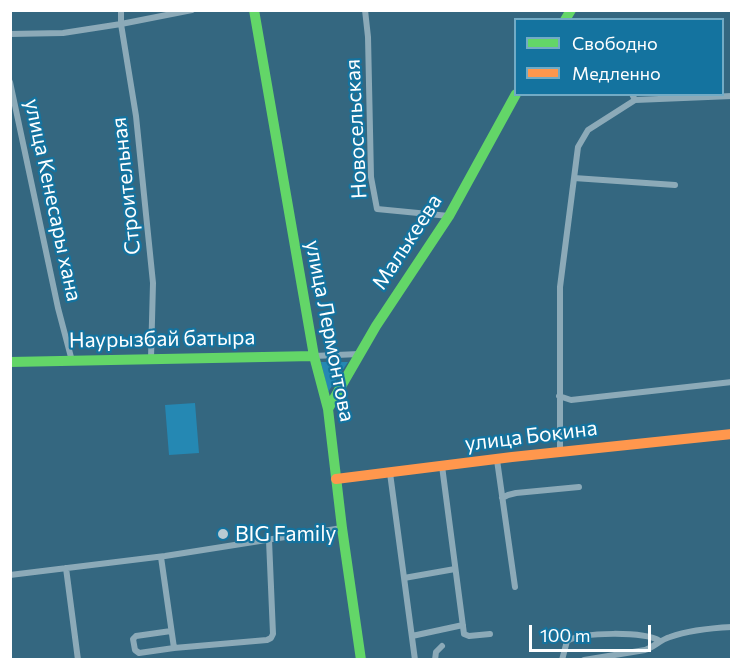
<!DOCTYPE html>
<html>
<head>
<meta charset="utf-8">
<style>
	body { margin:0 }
	#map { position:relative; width:742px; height:670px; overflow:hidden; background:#346780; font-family:Commissioner,sans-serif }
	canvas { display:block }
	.frame { position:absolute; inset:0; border:12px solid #fff; pointer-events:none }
	.legend { position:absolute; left:514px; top:18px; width:210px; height:78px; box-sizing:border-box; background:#14739f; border:2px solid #72abc5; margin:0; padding:8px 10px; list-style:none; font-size:18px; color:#fff }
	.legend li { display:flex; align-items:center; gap:12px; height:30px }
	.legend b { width:30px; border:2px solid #72abc5 }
	.scale { position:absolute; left:529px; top:625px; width:122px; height:27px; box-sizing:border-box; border:3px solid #fff; border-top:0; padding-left:8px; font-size:18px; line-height:21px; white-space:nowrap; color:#fff; -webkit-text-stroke:4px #14739f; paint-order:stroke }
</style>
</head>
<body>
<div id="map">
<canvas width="742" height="670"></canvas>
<div class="frame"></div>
<ul class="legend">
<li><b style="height:8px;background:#63d668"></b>Свободно</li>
<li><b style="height:8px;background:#ff974d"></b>Медленно</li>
</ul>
<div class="scale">100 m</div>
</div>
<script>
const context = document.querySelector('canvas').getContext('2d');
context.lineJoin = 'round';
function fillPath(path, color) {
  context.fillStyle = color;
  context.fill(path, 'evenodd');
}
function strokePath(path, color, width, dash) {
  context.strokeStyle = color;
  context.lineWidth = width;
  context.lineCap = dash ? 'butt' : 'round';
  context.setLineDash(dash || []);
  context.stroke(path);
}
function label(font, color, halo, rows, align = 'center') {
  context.font = font + ' Commissioner,sans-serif';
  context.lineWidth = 4.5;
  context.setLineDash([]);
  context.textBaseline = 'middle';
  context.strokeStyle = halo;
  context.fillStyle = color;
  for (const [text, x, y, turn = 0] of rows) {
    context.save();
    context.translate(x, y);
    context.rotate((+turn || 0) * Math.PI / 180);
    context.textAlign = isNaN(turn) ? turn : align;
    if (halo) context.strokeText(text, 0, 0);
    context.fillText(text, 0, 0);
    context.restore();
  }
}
const green = new Path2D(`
	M 321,362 L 348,362 L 328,392 Z
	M 195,403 L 199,453 L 169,455 L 165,405 Z`);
const street = new Path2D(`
	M 121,10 L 121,24 L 136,116 L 153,283 L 151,358
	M 365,10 L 368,37 L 371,177 L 377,209 L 449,216
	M 10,34 L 63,33 L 121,24 L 192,10
	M 10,82 L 58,308 L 72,361
	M 632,94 L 635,100 L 732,96
	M 574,178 L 675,185
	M 314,356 L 359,354
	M 559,396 L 571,400 L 732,382
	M 560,452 L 560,287 L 578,147 L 588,130 L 635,100
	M 497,460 L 515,587
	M 442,466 L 464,634 L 469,636 L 490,634
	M 390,473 L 415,660
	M 502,498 L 508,495 L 516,493 L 579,487
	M 161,557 L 174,648
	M 66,568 L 78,660
	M 10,575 L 165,556 L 342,528
	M 404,578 L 455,569
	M 171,631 L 136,636 L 133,639 L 135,650 L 139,653 L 174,648 L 267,640 L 271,638 L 273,634 L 269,540
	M 412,636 L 463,625
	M 435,660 L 436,652 L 442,646
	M 562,660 L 567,641 C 583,632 643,631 660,641
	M 584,660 L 645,650 C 654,647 660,640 670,637 C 689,630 712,628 732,627`);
const fast = new Path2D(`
	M 254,10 L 314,356 L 328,409 L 342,528 L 361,660
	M 565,20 L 571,10
	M 10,362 L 314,356
	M 328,409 L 376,326 L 449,216 L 516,94`);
const slow = new Path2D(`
	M 336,479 L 512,457 L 732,434`);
const markers = [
	[223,534,6,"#b8cad3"]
];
const streetNames = [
	["Новосельская",356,129,-93],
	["Строительная",126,186,-96],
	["улица Кенесары хана",53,200,78],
	["Малькеева",407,242,-57],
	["улица Лермонтова",330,331,79],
	["Наурызбай батыра",162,339,-1],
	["улица Бокина",531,436,-7]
];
const poiNames = [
	["BIG Family",235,534]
];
fillPath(green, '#2588b3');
strokePath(street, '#8caab8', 6);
strokePath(fast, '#63d668', 10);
strokePath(slow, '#ff974d', 10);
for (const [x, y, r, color] of markers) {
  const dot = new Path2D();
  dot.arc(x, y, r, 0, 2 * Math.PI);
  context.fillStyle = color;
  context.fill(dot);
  strokePath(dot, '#14739f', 2);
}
label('21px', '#fff', '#14739f', streetNames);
label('21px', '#fff', '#14739f', poiNames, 'left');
</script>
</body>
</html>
